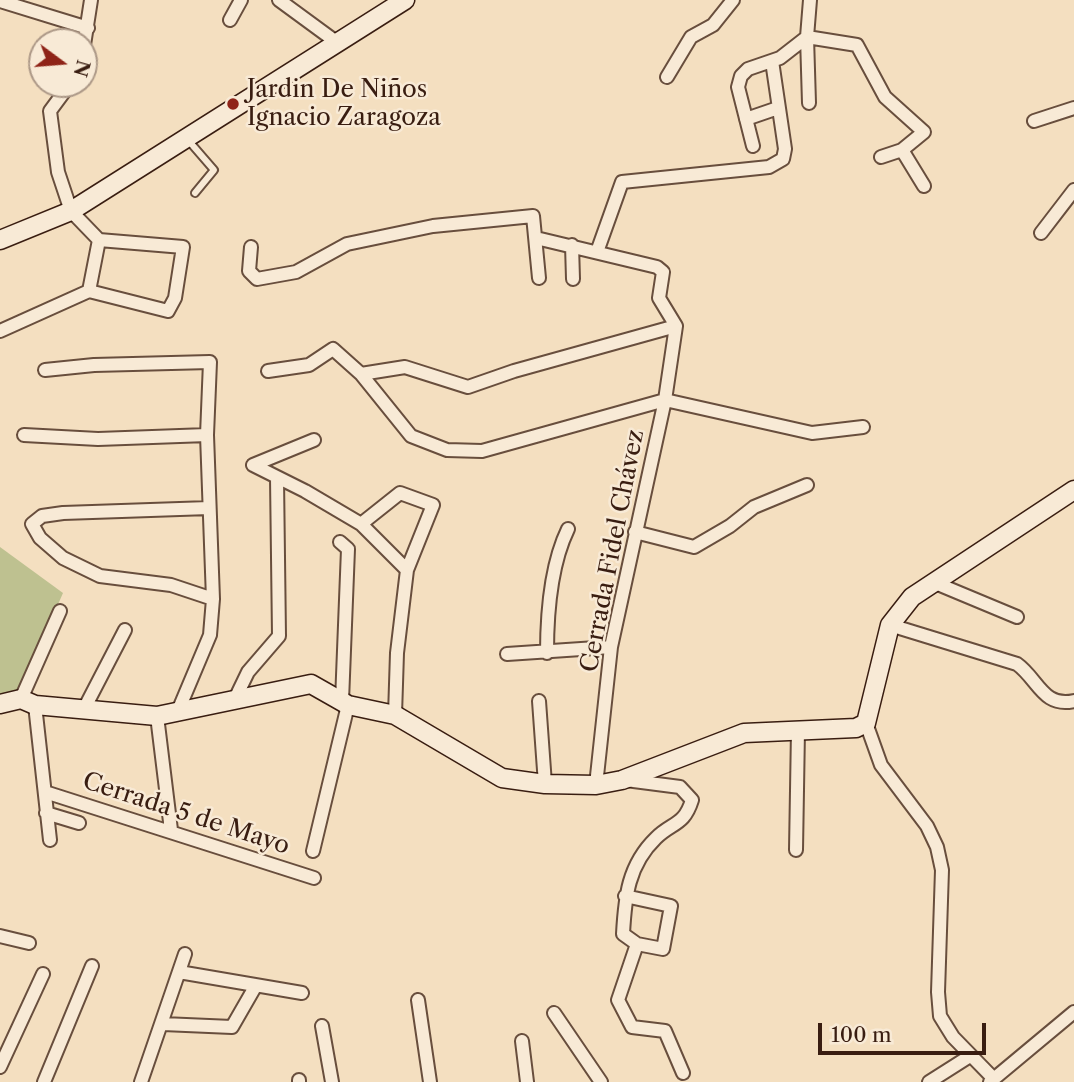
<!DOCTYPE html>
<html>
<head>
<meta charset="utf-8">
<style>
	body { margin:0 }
	#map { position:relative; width:1074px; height:1082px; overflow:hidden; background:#f4dfc0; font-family:"Libre Caslon Text",serif }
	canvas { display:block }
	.north { position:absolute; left:28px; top:28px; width:70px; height:70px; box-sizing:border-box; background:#f8ead6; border:2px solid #ac9887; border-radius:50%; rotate:106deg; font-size:19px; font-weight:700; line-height:28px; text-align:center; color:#391d11 }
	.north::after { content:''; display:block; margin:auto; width:24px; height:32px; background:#8f2418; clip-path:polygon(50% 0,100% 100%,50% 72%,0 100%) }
	.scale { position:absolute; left:818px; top:1023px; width:168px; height:32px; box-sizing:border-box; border:4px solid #391d11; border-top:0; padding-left:9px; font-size:21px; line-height:24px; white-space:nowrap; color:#391d11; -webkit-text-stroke:5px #f8ead6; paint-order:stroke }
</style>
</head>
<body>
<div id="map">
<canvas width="1074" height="1082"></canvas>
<div class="north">N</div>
<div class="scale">100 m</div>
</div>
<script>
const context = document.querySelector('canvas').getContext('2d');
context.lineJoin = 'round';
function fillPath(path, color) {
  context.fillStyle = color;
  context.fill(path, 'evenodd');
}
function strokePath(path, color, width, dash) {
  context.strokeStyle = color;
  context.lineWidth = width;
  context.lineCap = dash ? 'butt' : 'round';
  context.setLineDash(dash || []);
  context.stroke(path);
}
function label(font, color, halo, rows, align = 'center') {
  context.font = font + ' "Libre Caslon Text",serif';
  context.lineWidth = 5;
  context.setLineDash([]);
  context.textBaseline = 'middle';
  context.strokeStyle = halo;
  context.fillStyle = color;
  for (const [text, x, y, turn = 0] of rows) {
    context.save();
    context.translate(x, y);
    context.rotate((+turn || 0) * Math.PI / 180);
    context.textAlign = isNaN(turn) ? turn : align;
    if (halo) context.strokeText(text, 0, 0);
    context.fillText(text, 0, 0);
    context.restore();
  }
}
const green = new Path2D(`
	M 0,547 L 63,593 L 19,694 L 0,698 Z`);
const lane = new Path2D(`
	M 188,140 L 214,170 L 195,193`);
const street = new Path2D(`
	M 279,0 L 339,44
	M 0,1 L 88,28
	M 230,20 L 241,0
	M 84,45 L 91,0
	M 667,77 L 691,37 L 713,25 L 733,0
	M 70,84 L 50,111 L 58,172 L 71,211 L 99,240 L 183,247 L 175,298 L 168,311 L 89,291
	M 809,103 L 807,37 L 810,0
	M 746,119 L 778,108
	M 1034,121 L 1074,108
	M 753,146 L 738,87 L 741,76 L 748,69 L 780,58 L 807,37 L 857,45 L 885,97 L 924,132 L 902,150 L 881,157
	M 902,150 L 924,186
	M 1041,233 L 1074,190
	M 536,238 L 657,267 L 663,272 L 659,298 L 676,326
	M 572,245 L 573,279
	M 251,247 L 249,271 L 257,279 L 296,272 L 347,244 L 433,226 L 533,216 L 539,278
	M 597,252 L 622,182 L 769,167 L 783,159 L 785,149 L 772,61
	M 89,291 L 99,240
	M 0,331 L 89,291
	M 45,370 L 94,365 L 210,362 L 207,435 L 213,599 L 210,635 L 178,711
	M 268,371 L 309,365 L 333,349 L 361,374 L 411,436 L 447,450 L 482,451 L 665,400 L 812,433 L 863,427
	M 361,374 L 405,367 L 468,387 L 514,371 L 676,326
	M 24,435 L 98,439 L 207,435
	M 253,465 L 305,491 L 361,524 L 407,570
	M 253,465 L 314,440
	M 209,508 L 63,513 L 42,516 L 32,524 L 40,538 L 63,558 L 100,576 L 171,585 L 213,599
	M 361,524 L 400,493 L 433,505 L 407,570 L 397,653 L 395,715
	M 635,532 L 694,547 L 730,526 L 754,507 L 807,485
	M 340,542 L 348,549 L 342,701
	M 933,582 L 1017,617
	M 890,625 L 1017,664 C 1038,679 1043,708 1074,701
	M 547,653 C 547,615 551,564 568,529
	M 507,654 L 611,647
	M 21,699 L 60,611
	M 234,701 L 248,672 L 279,636 L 277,478
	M 539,701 L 545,784
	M 35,705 L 50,840
	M 83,711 L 125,630
	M 157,716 L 171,830
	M 866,723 L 881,765 L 927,826 L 937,847 L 942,870 L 938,992 L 940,1016 L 953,1037 L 993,1078
	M 596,785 L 611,647 L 665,400 L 676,326
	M 45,792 L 314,878
	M 46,813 L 79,823
	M 796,850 L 798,730
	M 313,851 L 348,705
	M 625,896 L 671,906 L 663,949 L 637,944 L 623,934 C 625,897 628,865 656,838 C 672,822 684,826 692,800 L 680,787 L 626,780
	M 0,936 L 29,943
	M 637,944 L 618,1000 L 632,1027 L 665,1031 L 683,1073
	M 179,972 L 302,993
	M 418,1000 L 430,1082
	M 554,1013 L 601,1082
	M 163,1024 L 232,1027 L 255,987
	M 322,1026 L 332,1082
	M 522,1041 L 527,1082
	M 0,1067 L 43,974
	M 44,1082 L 92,966
	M 141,1082 L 185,954
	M 299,1082 L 299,1080
	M 929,1082 L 970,1056
	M 990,1082 L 1074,1012`);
const secondary = new Path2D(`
	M 0,240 L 71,211 L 405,0
	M 0,704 L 21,699 L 35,705 L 157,716 L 311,684 L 348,705 L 395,715 L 502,778 L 545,784 L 596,785 L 622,780 L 744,733 L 856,728 L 866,723 L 890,625 L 912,597 L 1074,490`);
const markers = [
	[233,104,7,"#8f2418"]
];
const poiNames = [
	["Jardin De Niños",247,90],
	["Ignacio Zaragoza",247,118]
];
const streetNames = [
	["Cerrada Fidel Chávez",613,551,-79],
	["Cerrada 5 de Mayo",186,814,18]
];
fillPath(green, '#bec190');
strokePath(lane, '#684e3d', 10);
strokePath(street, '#684e3d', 16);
strokePath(secondary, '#391d11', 21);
strokePath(lane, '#f8ead6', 6);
strokePath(street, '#f8ead6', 12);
strokePath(secondary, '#f8ead6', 18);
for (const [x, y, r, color] of markers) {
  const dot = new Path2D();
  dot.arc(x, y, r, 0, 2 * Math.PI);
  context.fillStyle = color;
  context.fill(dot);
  strokePath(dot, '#f8ead6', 2.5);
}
label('24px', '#391d11', '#f8ead6', poiNames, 'left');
label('24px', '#391d11', '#f8ead6', streetNames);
</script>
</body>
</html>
